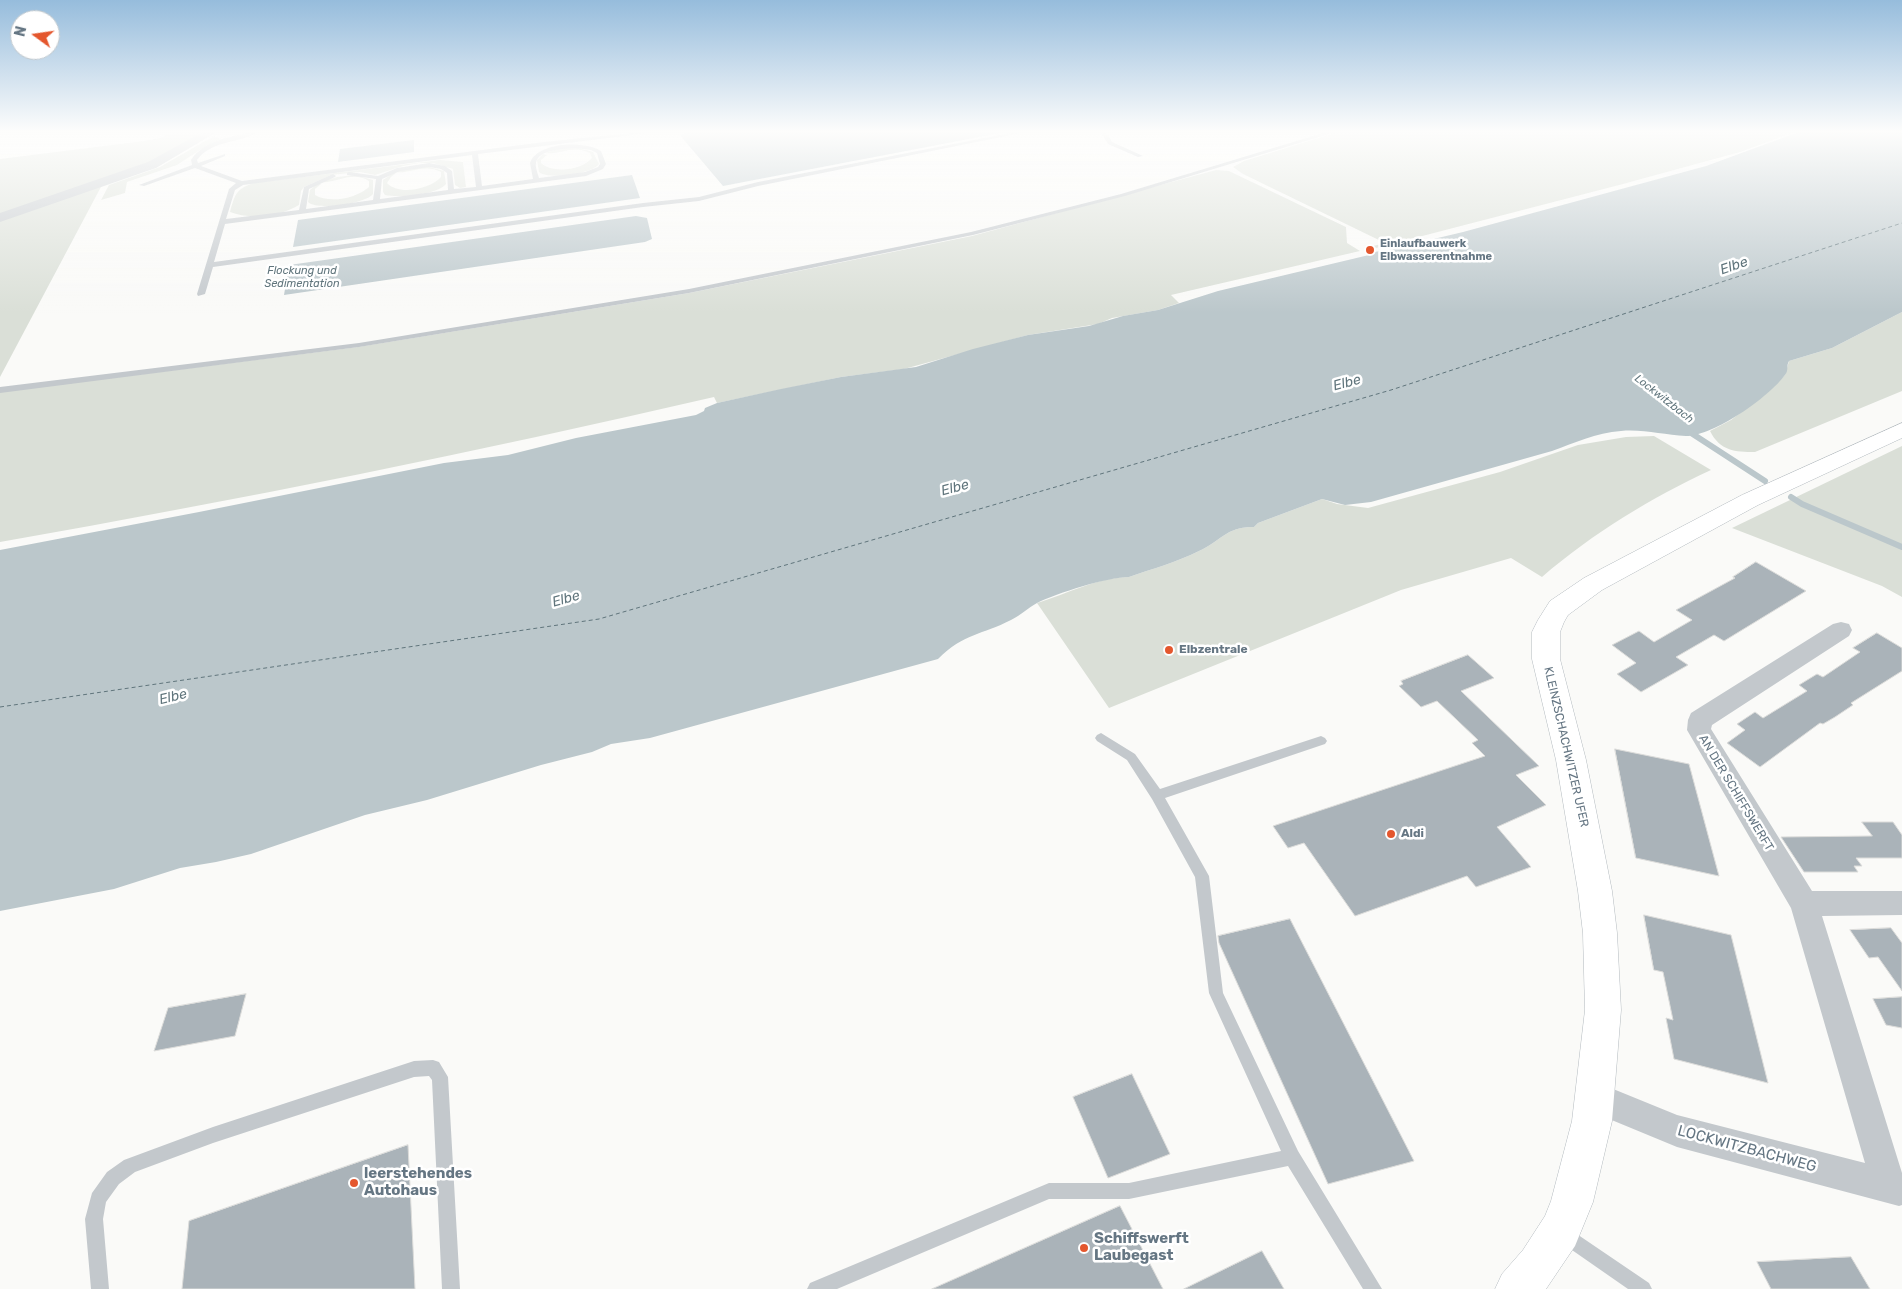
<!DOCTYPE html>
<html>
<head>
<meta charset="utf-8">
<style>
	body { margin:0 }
	#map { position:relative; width:1902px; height:1289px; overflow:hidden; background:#fafaf8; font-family:Rubik,sans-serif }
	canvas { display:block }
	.north { position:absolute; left:10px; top:10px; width:50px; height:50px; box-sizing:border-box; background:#fff; border:1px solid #c1c8cd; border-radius:50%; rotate:284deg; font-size:14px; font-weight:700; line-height:20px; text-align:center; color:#657683 }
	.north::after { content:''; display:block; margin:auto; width:18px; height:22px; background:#e4572e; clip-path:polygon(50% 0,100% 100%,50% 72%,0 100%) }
</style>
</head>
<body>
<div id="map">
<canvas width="1902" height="1289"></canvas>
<div class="north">N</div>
</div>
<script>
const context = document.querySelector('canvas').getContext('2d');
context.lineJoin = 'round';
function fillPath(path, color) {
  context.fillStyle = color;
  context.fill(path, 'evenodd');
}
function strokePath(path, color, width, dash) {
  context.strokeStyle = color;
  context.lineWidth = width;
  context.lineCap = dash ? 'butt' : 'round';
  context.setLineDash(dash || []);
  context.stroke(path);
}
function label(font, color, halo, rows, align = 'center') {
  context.font = font + ' Rubik,sans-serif';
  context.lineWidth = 5;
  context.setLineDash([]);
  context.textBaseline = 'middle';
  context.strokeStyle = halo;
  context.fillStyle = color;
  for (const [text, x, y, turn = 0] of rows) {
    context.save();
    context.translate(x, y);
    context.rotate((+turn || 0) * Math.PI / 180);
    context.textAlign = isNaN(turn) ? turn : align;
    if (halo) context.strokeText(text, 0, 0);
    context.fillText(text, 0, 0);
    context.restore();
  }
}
const green = new Path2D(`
	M 170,133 L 205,133 L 148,165 L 0,216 L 0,159 L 144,141 L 160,138 Z
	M 1335,133 L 1792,133 L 1740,152 L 1623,184 L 1376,248 L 1373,246 L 1385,243 L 1243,174 L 1233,167 L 1244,161 Z
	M 214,136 L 221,139 L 206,146 L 177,165 L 127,182 L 125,193 L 101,200 L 109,185 L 160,167 Z
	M 575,147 L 593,152 L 599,164 C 592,174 548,180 539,172 L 537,160 L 543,154 L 547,155 L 541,160 L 541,163 C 553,174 582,170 592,158 L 590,153 C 573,144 561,155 545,153 L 558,149 Z
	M 440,160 L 463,162 L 466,187 L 460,188 L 455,185 L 453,169 L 433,163 L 419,163 L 403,166 L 375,175 L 360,172 L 331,175 L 304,187 L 301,191 L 299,205 C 281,216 250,220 230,212 C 235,194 236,189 254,183 Z
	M 426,166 L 444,171 L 446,184 C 437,195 398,198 385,195 L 383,192 L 383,180 L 393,173 L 396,173 L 391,177 L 387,183 C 399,196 430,189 441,177 L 441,172 C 425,163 410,174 395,172 L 408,168 Z
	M 1216,170 L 1229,171 L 1346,227 L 1347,243 L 1360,251 L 1171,295 L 1179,303 L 1158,310 L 1112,318 L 1098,324 L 1028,335 L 904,369 L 841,377 L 717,403 L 714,397 C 477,452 239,500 0,542 L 0,392 L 358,347 L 689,293 L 972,236 Z
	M 355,175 L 373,180 L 373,194 C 365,204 317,211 308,202 L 310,190 L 318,183 L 321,184 L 315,189 L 315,195 C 330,204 357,198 369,187 L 369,181 C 352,170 336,184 320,182 L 337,177 Z
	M 102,185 L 0,377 L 0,220 Z
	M 1902,312 L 1902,391 L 1755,452 C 1735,452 1720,451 1710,431 L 1731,420 L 1770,390 L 1785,375 L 1789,361 L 1832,348 Z
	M 1654,436 L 1711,470 C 1651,498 1593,533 1542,577 L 1511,558 L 1401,590 L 1109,708 L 1037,603 C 1067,594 1098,577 1129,577 C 1152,569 1177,562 1199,551 C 1221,541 1227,526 1254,527 L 1258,523 L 1322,499 L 1337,504 L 1368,508 L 1500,472 L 1578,445 L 1626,437 Z
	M 1902,446 L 1902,597 L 1882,586 L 1732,528 Z`);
const water = new Path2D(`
	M 685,133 L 1000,133 L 723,186 L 679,134 Z
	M 1796,133 L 1902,133 L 1902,312 L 1832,348 L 1789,361 C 1786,366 1789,370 1785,375 C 1769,397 1714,436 1686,436 C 1664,435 1643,429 1621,431 C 1596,433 1574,443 1552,451 L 1371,502 L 1345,505 L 1322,499 L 1258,523 L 1254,527 C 1227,526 1221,541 1199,551 C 1177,562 1152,569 1129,577 C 1108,577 1057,593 1037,603 C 1028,608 1021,615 1011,620 C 982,635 964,633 938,659 L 650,738 L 611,744 L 592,752 L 541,765 L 427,800 L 365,815 L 251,854 L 216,862 L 180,868 L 114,889 L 0,911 L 0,550 L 199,512 L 444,463 L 508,455 L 576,438 L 696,415 L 704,411 L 705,408 L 717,403 L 781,389 L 841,377 L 916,367 L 973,349 L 1028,335 L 1089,326 L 1123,316 L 1158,310 L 1218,291 L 1369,255 L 1368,253 L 1372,252 L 1375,254 L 1374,252 L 1401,248 L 1404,246 L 1463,232 L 1706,166 Z
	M 414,140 L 414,152 L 338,162 L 340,149 Z
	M 632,175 L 640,198 L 293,247 L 298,220 Z
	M 636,216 L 647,218 L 652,239 L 645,242 L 284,295 L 289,265 Z`);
const stream = new Path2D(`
	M 1685,429 L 1765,481
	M 1791,497 L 1802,504 L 1902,547`);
const ferry = new Path2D(`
	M 0,707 L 599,619 L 1391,390 L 1902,223`);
const building = new Path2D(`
	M 1756,562 L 1806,591 L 1724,641 L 1714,635 L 1676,657 L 1688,665 L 1641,692 L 1617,674 L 1636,663 L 1612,645 L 1639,631 L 1654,642 L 1692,620 L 1676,610 L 1735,578 L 1733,577 Z
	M 1877,633 L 1902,648 L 1902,671 L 1851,703 L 1853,705 L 1835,717 L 1823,724 L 1820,723 L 1760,767 L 1727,743 L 1745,730 L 1737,724 L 1755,712 L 1763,718 L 1807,691 L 1799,685 L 1817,674 L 1823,677 L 1860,652 L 1853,648 Z
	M 1468,655 L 1494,678 L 1461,691 L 1539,766 L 1516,775 L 1546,805 L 1497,827 L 1531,867 L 1476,887 L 1467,876 L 1355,916 L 1304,843 L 1288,848 L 1273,826 L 1485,756 L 1472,743 L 1478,740 L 1437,701 L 1421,707 L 1399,686 L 1403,684 L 1401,681 Z
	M 1615,749 L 1689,764 L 1719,876 L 1636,858 Z
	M 1862,822 L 1893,822 L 1902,835 L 1902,858 L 1856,858 L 1862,866 L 1854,866 L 1858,872 L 1804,872 L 1781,837 L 1872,836 Z
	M 1644,915 L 1731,935 L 1768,1083 L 1674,1059 L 1666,1018 L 1673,1020 L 1663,972 L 1654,970 Z
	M 1290,919 L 1414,1161 L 1328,1184 L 1219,943 L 1218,936 Z
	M 1891,928 L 1902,943 L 1902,991 L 1878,957 L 1869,958 L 1850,930 Z
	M 246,994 L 235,1036 L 154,1051 L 168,1008 Z
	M 1902,997 L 1902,1028 L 1886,1025 L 1873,999 Z
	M 1132,1074 L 1170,1154 L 1108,1178 L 1073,1097 Z
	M 408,1145 L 415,1289 L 182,1289 L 189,1221 Z
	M 1120,1206 L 1163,1289 L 932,1289 Z
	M 1262,1251 L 1284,1289 L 1184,1289 Z
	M 1851,1257 L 1870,1289 L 1771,1289 L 1757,1262 Z`);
const lane = new Path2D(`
	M 247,133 L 256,133 C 237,144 212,140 197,160 L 198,163 L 225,154 L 225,156 L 201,166 L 242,181 L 544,142 L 631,133 L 648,133 L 478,154 L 482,186 L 533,179 L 530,163 C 537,142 584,140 601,151 L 606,164 L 603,169 L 586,176 L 225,224 L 214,262 L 643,203 L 699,197 L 758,182 L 1010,133 L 1021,133 L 758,186 L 699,201 L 643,207 L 213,267 L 205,294 L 198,296 L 197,294 L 229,189 L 236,183 L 195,168 L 144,186 L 139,185 L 192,165 L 191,160 C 204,141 225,138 247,133 ZM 575,148 L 591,150 L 597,153 L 600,164 L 598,167 L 585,172 L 539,178 C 538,174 535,167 536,163 C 538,149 565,149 575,148 ZM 472,155 L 476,187 L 454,189 L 452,171 L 445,166 L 429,163 L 397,168 L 378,176 L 349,172 L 347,173 L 347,175 L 376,179 L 373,200 L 306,209 L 309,189 L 335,177 L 336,176 L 333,174 L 304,187 L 299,210 L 226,219 L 235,190 L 243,185 ZM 429,167 L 441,169 L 447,173 L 448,190 L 380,199 L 382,179 L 400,171 Z
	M 1101,133 L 1107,133 L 1112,142 L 1143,156 L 1138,157 L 1108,144 Z
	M 1323,133 L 1332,133 L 1125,196 L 973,235 L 689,293 L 359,347 L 0,393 L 0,387 L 359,343 L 689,289 L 971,232 L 1121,194 Z
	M 1101,733 L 1135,754 L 1160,789 L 1321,736 L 1325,738 L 1327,741 L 1325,744 L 1165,798 L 1209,876 L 1223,993 L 1298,1151 L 1382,1289 L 1363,1289 L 1288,1166 L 1129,1199 L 1049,1199 L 837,1289 L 807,1289 L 810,1283 L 1049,1183 L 1129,1183 L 1281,1151 L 1209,993 L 1195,877 L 1152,799 L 1127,760 L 1097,741 L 1095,738 L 1097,735 Z
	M 433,1060 L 439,1062 L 448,1077 L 460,1289 L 442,1289 L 432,1080 L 429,1076 L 414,1077 L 213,1143 L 135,1172 L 119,1184 L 106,1202 L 103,1219 L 109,1289 L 91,1289 L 85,1219 L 92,1193 L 107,1172 L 124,1160 L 213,1127 L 414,1061 Z
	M 1565,1226 L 1649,1283 L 1652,1289 L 1628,1289 L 1559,1241 L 1556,1235 L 1559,1229 Z`);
const street = new Path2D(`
	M 201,133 L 215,133 L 156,168 L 0,222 L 0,213 L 148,162 Z
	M 1841,622 L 1849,624 L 1852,630 L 1849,636 L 1712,725 L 1711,729 L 1812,891 L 1902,891 L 1902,915 L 1822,916 L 1902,1173 L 1902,1205 L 1899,1206 L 1677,1147 L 1585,1109 L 1580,1098 L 1585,1087 L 1596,1082 L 1677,1115 L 1865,1163 L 1791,908 L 1687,730 L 1688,720 L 1691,713 L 1833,624 Z`);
const secondary = new Path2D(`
	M 1902,423 L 1902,438 L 1758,505 L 1602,590 L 1568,615 L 1564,622 L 1560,632 L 1560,659 L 1586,760 L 1612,891 L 1617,933 L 1621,1010 L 1612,1121 L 1593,1202 L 1575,1246 L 1546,1289 L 1495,1289 L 1502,1274 L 1523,1250 L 1545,1216 L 1551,1201 L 1572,1121 L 1585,1010 L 1583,933 L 1578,891 L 1556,760 L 1532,659 L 1532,632 L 1538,620 L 1550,601 L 1584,578 L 1742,495 Z`);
const markers = [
	[1370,250,5,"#e4572e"],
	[1169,650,5,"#e4572e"],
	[1391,834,5,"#e4572e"],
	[354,1183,5,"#e4572e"],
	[1084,1248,5,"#e4572e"]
];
const farPoinames = [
	["Einlaufbauwerk",1380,244],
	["Elbwasserentnahme",1380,257]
];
const farWaternames = [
	["Flockung und",302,271],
	["Sedimentation",302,284],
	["Lockwitzbach",1664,399,38]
];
const poiNames = [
	["Elbzentrale",1179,650],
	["Aldi",1401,834]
];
const streetNames = [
	["KLEINZSCHACHWITZER UFER",1566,747,77],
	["AN DER SCHIFFSWERFT",1736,793,59]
];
const waterNames = [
	["Elbe",1734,266,-19],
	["Elbe",1347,383,-15],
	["Elbe",955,488,-15],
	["Elbe",566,599,-16],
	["Elbe",173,697,-14]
];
const nearStreetnames = [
	["LOCKWITZBACHWEG",1747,1149,15]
];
const nearPoinames = [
	["leerstehendes",364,1174],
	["Autohaus",364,1191],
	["Schiffswerft",1094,1239],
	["Laubegast",1094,1256]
];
fillPath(green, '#dadfd7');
fillPath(water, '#bbc7cb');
strokePath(stream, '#bbc7cb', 6);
strokePath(ferry, '#60757c', 1, [4, 3]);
fillPath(building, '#aab3b9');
strokePath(building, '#dcdcda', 1);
strokePath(secondary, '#b3babf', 1);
fillPath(lane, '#c3c8cc');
fillPath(street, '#c3c8cc');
fillPath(secondary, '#fff');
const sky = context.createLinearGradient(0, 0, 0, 313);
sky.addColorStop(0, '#96bcdc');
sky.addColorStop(0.42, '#fdfdfc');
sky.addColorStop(1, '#fdfdfc00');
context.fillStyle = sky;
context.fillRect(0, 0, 1902, 313);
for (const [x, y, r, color] of markers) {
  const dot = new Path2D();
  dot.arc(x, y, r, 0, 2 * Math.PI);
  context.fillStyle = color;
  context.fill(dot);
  strokePath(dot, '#fff', 2);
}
label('bold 11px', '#657683', '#fff', farPoinames, 'left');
label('italic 11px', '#60757c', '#fff', farWaternames);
label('bold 12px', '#657683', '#fff', poiNames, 'left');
label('12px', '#657683', '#fff', streetNames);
label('italic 14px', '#60757c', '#fff', waterNames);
label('15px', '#657683', '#fff', nearStreetnames);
label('bold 15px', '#657683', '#fff', nearPoinames, 'left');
</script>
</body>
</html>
